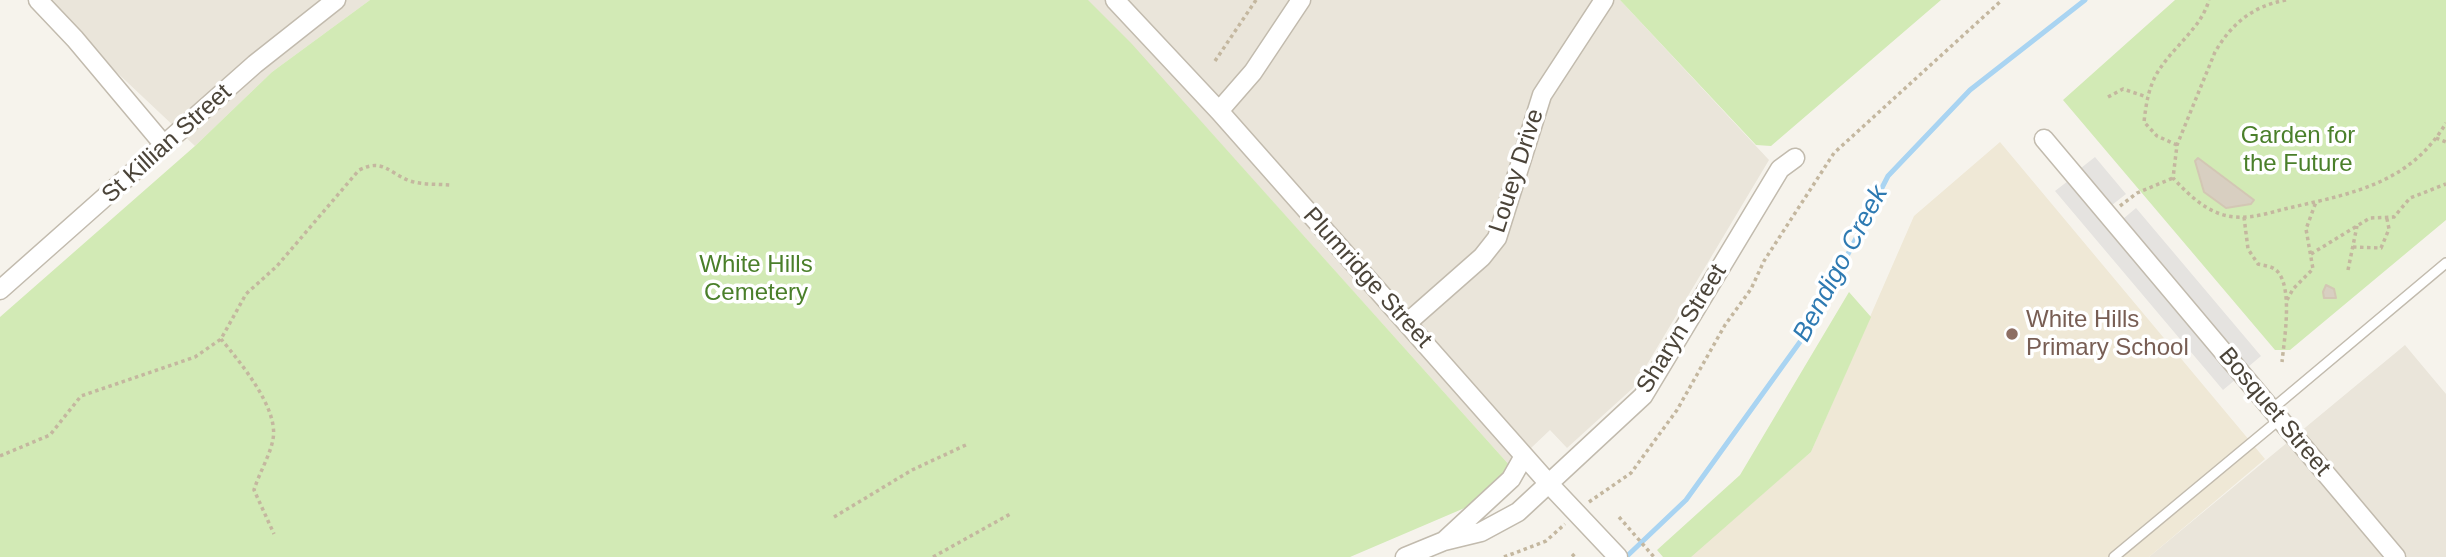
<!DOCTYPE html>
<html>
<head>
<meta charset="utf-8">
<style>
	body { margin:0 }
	canvas { display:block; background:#f6f3ec }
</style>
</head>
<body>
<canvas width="2446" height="557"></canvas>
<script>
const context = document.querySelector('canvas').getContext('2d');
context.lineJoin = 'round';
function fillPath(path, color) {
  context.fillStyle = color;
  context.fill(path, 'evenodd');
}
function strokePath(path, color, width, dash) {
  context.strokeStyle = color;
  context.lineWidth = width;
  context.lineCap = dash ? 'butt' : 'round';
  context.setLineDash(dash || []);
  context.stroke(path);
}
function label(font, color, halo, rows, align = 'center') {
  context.font = font + ' Arial,sans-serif';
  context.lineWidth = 7;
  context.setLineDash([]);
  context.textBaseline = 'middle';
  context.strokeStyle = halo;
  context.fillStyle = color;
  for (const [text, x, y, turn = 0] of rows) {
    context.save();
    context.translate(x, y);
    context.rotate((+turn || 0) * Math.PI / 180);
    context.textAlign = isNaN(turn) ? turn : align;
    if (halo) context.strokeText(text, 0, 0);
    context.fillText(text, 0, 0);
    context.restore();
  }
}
const residential = new Path2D(`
	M 47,0 L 370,0 L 272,72 L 195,146 L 110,66 Z
	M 1082,0 L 1620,0 L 1769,160 L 1633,388 L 1567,448 L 1550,430 L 1511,467 L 1205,126 Z
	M 2405,345 L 2446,394 L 2446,557 L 2149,557 Z`);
const education = new Path2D(`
	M 2000,142 L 2265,459 L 2149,557 L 1689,557 L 1811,452 L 1914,216 Z`);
const green = new Path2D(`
	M 370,0 L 1088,0 L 1131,43 L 1511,467 L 1467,507 L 1350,557 L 0,557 L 0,317 L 195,146 L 272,72 Z
	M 1620,0 L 1941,0 L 1771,146 L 1756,145 Z
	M 2175,0 L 2446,0 L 2446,220 L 2290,350 L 2275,350 L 2063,100 Z
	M 1849,292 L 1871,317 L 1811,452 L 1691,557 L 1663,557 L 1657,550 L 1740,475 Z`);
const parking = new Path2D(`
	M 2095,157 L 2126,194 L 2112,205 L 2081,168 Z
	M 2068,181 L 2235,380 L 2223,390 L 2055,191 Z
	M 2136,208 L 2261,356 L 2248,367 L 2123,219 Z`);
const stream = new Path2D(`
	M 1626,557 L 1686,500 L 1810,328 L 1888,176 L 1970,90 L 2085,0`);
const building = new Path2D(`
	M 2198,158 L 2254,200 L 2251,204 L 2226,208 L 2204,192 L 2195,161 Z
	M 2326,285 L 2334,289 L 2336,298 L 2324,298 L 2323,292 Z`);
const path = new Path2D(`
	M 2286,0 C 2253,6 2232,23 2215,52 L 2177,145 L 2173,178 C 2190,196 2209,215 2235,217 C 2254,219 2274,211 2293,207 C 2355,193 2411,182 2446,123
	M 1215,61 L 1256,0
	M 2108,97 L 2123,89 L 2147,97
	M 2436,138 L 2446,142
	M 2177,145 L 2157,136 L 2144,122 C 2146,105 2148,90 2156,75 C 2171,48 2201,29 2209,0
	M 2120,206 L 2137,193 L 2173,178
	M 2244,217 L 2248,249 L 2258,264 C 2265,266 2273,266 2278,272 C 2293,290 2284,341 2282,362
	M 2353,247 L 2381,248 L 2389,229 L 2387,219
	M 2311,254 L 2370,218 L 2394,217 L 2410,198 L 2446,184
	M 2348,270 L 2357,226
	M 2287,300 L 2293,289 L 2313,269 L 2306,229 L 2316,202
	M 221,339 C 239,361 279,408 273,439 C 270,456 259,473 254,490 L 274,534
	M 0,456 L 50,435 L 81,396 L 195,357 L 221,339 L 246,294 L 277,266 L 359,170 C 383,158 389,173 410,181 C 423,185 437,184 450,185
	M 1589,502 L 1631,473 L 1677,410 L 1725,325 L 1751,289 L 1764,261 L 1834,153 L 2002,0
	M 834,517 L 912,470 L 968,444
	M 1619,517 L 1654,557
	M 1572,554 L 1575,557
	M 933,557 L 1012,513
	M 1504,557 L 1546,541 L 1565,524`);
const lane = new Path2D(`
	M 2272,409 L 2446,263
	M 2114,557 L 2280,419`);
const street = new Path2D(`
	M 38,0 L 75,39 L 164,145
	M 1115,0 L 1219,111 L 1550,485 L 1618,557
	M 1219,111 L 1253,72 L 1301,0
	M 2044,139 L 2396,557
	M 0,290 L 255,64 L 336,0
	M 1407,323 L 1482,257 L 1497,238 L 1542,95 L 1604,0
	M 1444,541 L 1511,479 L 1524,456
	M 1405,557 L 1444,541 L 1481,532 L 1518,512 L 1643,396 L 1780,169 L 1795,158`);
const markers = [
	[2012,334,7,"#8d6e63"]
];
const parkNames = [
	["Garden for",2298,136],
	["the Future",2298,164],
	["White Hills",756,265],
	["Cemetery",756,293]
];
const streetNames = [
	["St Killian Street",167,144,-42],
	["Louey Drive",1517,171,-72],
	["Plumridge Street",1367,278,48],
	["Sharyn Street",1682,329,-58],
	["Bosquet Street",2274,412,50]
];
const educationNames = [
	["White Hills",2026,320],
	["Primary School",2026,348]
];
const waterNames = [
	["Bendigo Creek",1841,264,-62]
];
fillPath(residential, '#eae5da');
fillPath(education, '#efe8d6');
fillPath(green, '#d2eab5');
fillPath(parking, '#e5e3e0');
strokePath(stream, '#a9d4f2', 5);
fillPath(building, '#d8cfc1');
strokePath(building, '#d3c7b4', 2);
strokePath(lane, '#c2bbae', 12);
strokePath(street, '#c2bbae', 21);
strokePath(path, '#c4b79f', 3.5, [3.5, 3.5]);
strokePath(lane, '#fff', 9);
strokePath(street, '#fff', 18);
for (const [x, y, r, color] of markers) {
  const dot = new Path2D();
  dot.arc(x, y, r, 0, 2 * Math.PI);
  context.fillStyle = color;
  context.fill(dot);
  strokePath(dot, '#fff', 2.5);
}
label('24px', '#4a7f2a', '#fff', parkNames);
label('24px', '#4b4439', '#fff', streetNames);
label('24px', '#785e54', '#fff', educationNames, 'left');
label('italic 26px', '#2e7ab2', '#fff', waterNames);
</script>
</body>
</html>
